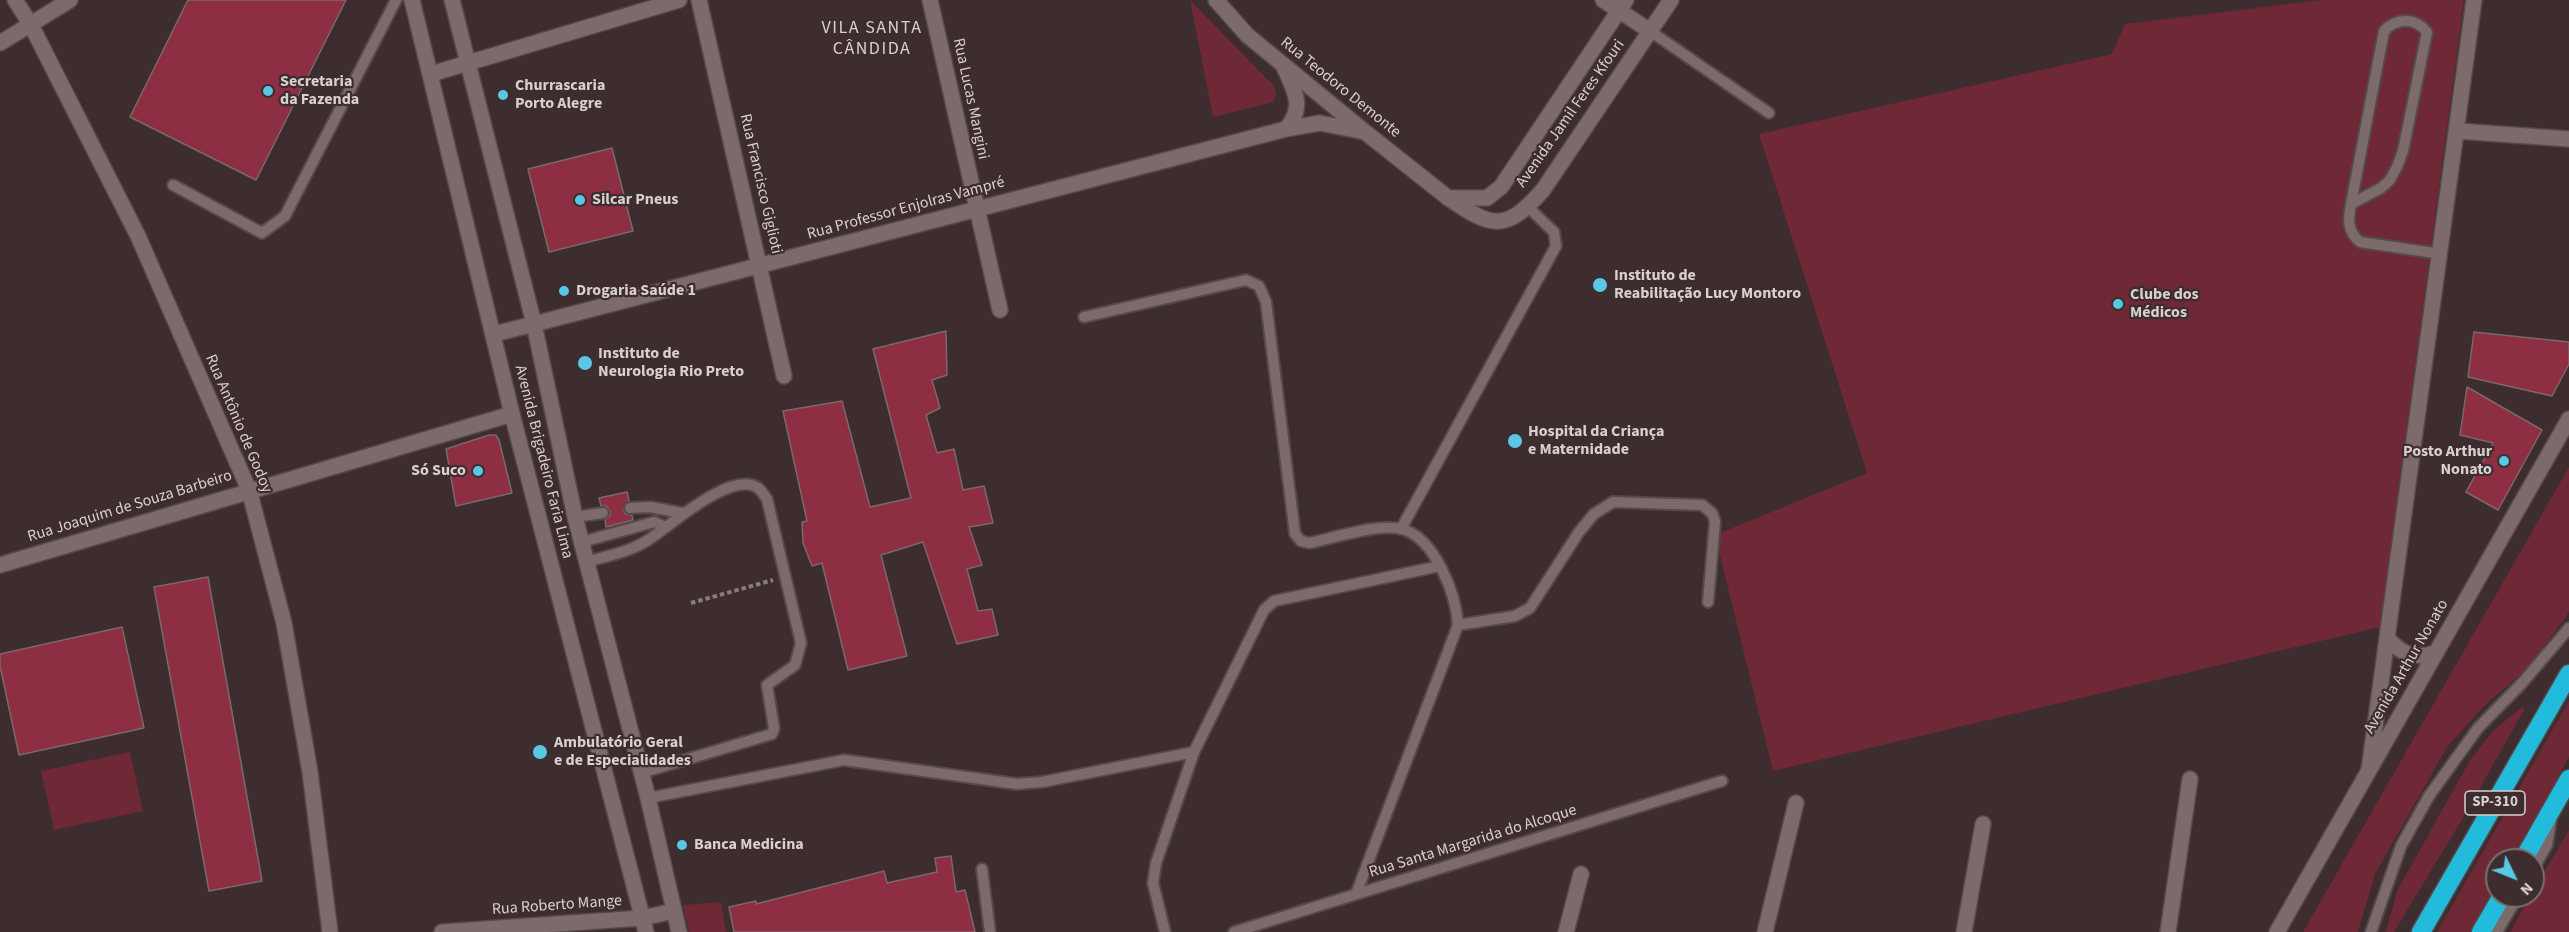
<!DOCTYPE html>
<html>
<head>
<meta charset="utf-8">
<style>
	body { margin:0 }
	#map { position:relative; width:2569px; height:932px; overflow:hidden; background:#3d2d2f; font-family:"Source Sans 3",sans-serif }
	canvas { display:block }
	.north { position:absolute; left:2485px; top:848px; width:60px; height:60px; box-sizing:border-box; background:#3d2d2f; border:2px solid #7b6e6f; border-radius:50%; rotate:133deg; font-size:16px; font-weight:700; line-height:24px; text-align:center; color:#d9cfd0 }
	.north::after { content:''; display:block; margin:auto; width:21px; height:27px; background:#59c8e4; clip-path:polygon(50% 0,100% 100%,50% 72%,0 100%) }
</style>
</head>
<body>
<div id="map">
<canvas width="2569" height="932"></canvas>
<div class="north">N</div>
</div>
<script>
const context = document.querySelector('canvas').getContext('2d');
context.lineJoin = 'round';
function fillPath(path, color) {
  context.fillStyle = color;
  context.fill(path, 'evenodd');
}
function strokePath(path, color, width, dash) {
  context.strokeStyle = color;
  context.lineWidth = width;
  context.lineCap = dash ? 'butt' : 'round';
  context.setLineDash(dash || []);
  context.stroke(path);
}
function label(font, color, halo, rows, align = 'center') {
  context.font = font + ' "Source Sans 3",sans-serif';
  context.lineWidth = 4.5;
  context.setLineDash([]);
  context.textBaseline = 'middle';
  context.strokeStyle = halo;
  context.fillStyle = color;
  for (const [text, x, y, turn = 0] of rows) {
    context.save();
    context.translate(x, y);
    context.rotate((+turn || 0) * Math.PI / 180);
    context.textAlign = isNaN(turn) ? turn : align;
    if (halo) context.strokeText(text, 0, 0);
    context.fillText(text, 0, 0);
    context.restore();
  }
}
const green = new Path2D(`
	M 1190,0 L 1274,86 L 1276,95 L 1273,102 L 1213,117 Z
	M 2321,0 L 2464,0 L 2380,627 L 1773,771 L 1715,535 L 1867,473 L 1759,134 L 2112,54 L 2125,24 Z
	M 2569,467 L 2569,611 L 2566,617 L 2529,667 L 2485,705 L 2447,747 L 2375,874 L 2358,932 L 2303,932 Z
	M 2569,701 L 2569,757 L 2512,860 L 2497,860 L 2497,886 L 2470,932 L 2437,932 Z
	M 2523,706 L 2524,710 L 2463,818 L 2394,932 L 2386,932 L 2397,891 L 2470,760 L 2493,731 Z
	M 130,752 L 143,811 L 54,830 L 41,771 Z
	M 2569,830 L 2569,932 L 2510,932 L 2530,896 L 2533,896 L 2533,891 Z
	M 721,902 L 726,932 L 689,932 L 683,905 Z`);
const building = new Path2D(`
	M 188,0 L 346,0 L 256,180 L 130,117 Z
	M 612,148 L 633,231 L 549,252 L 528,169 Z
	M 946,331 L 947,375 L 932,380 L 940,408 L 926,415 L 937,453 L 954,449 L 963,490 L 984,486 L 993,523 L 969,527 L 982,565 L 967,569 L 978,611 L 992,609 L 998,635 L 957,644 L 923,542 L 881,555 L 907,656 L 848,670 L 822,563 L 812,566 L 803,543 L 802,522 L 807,521 L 783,411 L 842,401 L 870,507 L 911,498 L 873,349 Z
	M 2474,332 L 2569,342 L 2569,364 L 2552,396 L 2468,377 Z
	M 2467,387 L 2542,430 L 2498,510 L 2466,492 L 2493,443 L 2460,435 Z
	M 489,435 L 496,435 L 499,440 L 512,493 L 456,506 L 446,449 Z
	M 627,492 L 629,501 L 623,509 L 626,514 L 632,515 L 633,520 L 606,527 L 605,520 L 610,516 L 610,511 L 606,506 L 601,506 L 599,498 Z
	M 208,577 L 262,881 L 209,891 L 154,587 Z
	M 122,627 L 144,728 L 19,755 L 0,666 L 0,654 Z
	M 951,856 L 956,892 L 965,890 L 975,932 L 734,932 L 729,907 L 756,901 L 756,904 L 884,871 L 887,883 L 937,872 L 935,858 Z`);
const path = new Path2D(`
	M 691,603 L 773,580`);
const service = new Path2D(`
	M 1650,31 L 1769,113
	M 173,185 L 262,233 L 285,216 L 396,0
	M 2351,204 L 2381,188 L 2390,180 L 2397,167 L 2403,151 L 2427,32 C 2415,17 2396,18 2384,31 L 2351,204 C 2348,220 2347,231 2360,242 L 2441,254
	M 1084,317 L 1246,280 L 1259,286 L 1266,302 L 1295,534 L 1301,541 L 1310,543 C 1333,538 1379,523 1402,529 C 1435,538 1456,594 1458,625 L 1356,894
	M 630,508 L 650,507 L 682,513
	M 575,517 L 603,513
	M 1401,529 L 1556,246 L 1554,232 L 1528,207
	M 582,542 L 654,522 L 666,527
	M 586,562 C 607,556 630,552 648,540 C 669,527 732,469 758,488 C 761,490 764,495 767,499 L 801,643 L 795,665 L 767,685 L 774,728 L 772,734 L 641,773
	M 1458,625 L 1515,616 L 1530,608 L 1579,532 L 1594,514 L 1613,502 L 1702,505 L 1712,513 L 1715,521 L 1708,602
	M 648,798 L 844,760 L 1017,784 L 1042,782 L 1194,752
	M 982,869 L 990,932
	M 2533,869 L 2547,845 L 2551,820
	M 1165,932 L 1153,883 L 1156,863 L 1194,752 L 1264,610 L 1274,601 L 1440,566
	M 1234,932 L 1722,781
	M 2371,932 L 2401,846 L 2429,796 L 2478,728 L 2523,682 L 2569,628
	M 2497,932 L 2518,896`);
const minor = new Path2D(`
	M 15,0 L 31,25 L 138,236 L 249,490 L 284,623 L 310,772 L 330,932
	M 699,0 L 784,376
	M 930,0 L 1000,310
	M 1603,0 L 1650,31
	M 0,43 L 70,0
	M 1283,65 C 1294,90 1306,106 1286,129
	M 431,74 L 679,0
	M 2458,131 L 2569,139
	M 534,324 L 1286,129 L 1320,123 L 1365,132 L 1447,197
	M 0,565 L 512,414
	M 2369,770 L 2474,0
	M 1566,932 L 1581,874
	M 1765,932 L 1796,803
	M 1964,932 L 1983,824
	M 2168,932 L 2190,779`);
const tertiary = new Path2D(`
	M 1216,0 L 1247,35 L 1365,132
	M 1447,197 C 1492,228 1505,233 1543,190 L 1671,0
	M 1450,198 L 1487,198 L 1501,187 L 1626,0
	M 442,932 L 642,918 L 674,911`);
const secondary = new Path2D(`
	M 412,0 L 512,414 L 646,932
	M 452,0 L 534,324 L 575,517 L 648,798 L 679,932
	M 494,334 L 534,324
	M 2389,640 C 2403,655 2415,659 2435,653
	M 2277,932 L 2569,419`);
const motorway = new Path2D(`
	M 2523,860 L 2569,779
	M 2421,932 L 2569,674
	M 2481,932 L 2502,896`);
const markers = [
	[268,91,6,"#59c8e4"],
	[503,95,6,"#59c8e4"],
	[580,200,6,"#59c8e4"],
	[1600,285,8,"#59c8e4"],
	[564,291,6,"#59c8e4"],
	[2118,304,6,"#59c8e4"],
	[585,363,8,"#59c8e4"],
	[1515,441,8,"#59c8e4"],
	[2504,461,6,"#59c8e4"],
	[478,471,6,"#59c8e4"],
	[540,752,8,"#59c8e4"],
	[682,845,6,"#59c8e4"]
];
const shields = [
	[2495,803,60]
];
const shieldNames = [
	["SP-310",2495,803]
];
const poiNames = [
	["Secretaria",280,82],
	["da Fazenda",280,100],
	["Churrascaria",515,86],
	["Porto Alegre",515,104],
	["Silcar Pneus",592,200],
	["Instituto de",1614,276],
	["Reabilitação Lucy Montoro",1614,294],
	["Drogaria Saúde 1",576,291],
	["Clube dos",2130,295],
	["Médicos",2130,313],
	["Instituto de",598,354],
	["Neurologia Rio Preto",598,372],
	["Hospital da Criança",1528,432],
	["e Maternidade",1528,450],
	["Posto Arthur",2492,452,"right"],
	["Nonato",2492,470,"right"],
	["Só Suco",466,471,"right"],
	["Ambulatório Geral",554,743],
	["e de Especialidades",554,761],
	["Banca Medicina",694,845]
];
const streetNames = [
	["Rua Teodoro Demonte",1340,88,39],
	["Rua Lucas Mangini",970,99,78],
	["Avenida Jamil Feres Kfouri",1571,114,-55],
	["Rua Francisco Giglioti",760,184,77],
	["Rua Professor Enjolras Vampré",906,209,-15],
	["Rua Antônio de Godoy",238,424,67],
	["Avenida Brigadeiro Faria Lima",543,462,76],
	["Rua Joaquim de Souza Barbeiro",130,507,-17],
	["Avenida Arthur Nonato",2407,667,-60],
	["Rua Santa Margarida do Alcoque",1473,842,-17],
	["Rua Roberto Mange",557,906,-4]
];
const neighbourhoodNames = [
	["VILA SANTA",872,29],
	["CÂNDIDA",872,50]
];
fillPath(green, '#6e2836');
fillPath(building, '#8d2e43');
strokePath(building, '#7b686a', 1.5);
strokePath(service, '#56494b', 14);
strokePath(minor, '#56494b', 18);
strokePath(tertiary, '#56494b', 18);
strokePath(secondary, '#56494b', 18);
strokePath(motorway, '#56494b', 21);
strokePath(path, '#887b7d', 4, [4.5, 3]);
strokePath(service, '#7d6b6c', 10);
strokePath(minor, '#7d6b6c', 15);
strokePath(tertiary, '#7d6b6c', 15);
strokePath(secondary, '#7d6b6c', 15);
strokePath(motorway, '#23bbdc', 18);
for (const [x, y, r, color] of markers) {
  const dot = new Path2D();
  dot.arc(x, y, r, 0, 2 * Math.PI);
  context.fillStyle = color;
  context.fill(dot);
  strokePath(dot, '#3d2d2f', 2);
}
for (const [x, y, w] of shields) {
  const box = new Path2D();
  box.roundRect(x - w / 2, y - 12, w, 24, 4.5);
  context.fillStyle = '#3d2d2f';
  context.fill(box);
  strokePath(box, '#d9cfd0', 1.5);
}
label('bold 15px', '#d9cfd0', null, shieldNames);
label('bold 16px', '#d9cfd0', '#3d2d2f', poiNames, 'left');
label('16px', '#d9cfd0', '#3d2d2f', streetNames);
context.letterSpacing = '1.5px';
label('18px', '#d9cfd0', '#3d2d2f', neighbourhoodNames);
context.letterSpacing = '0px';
</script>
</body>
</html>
